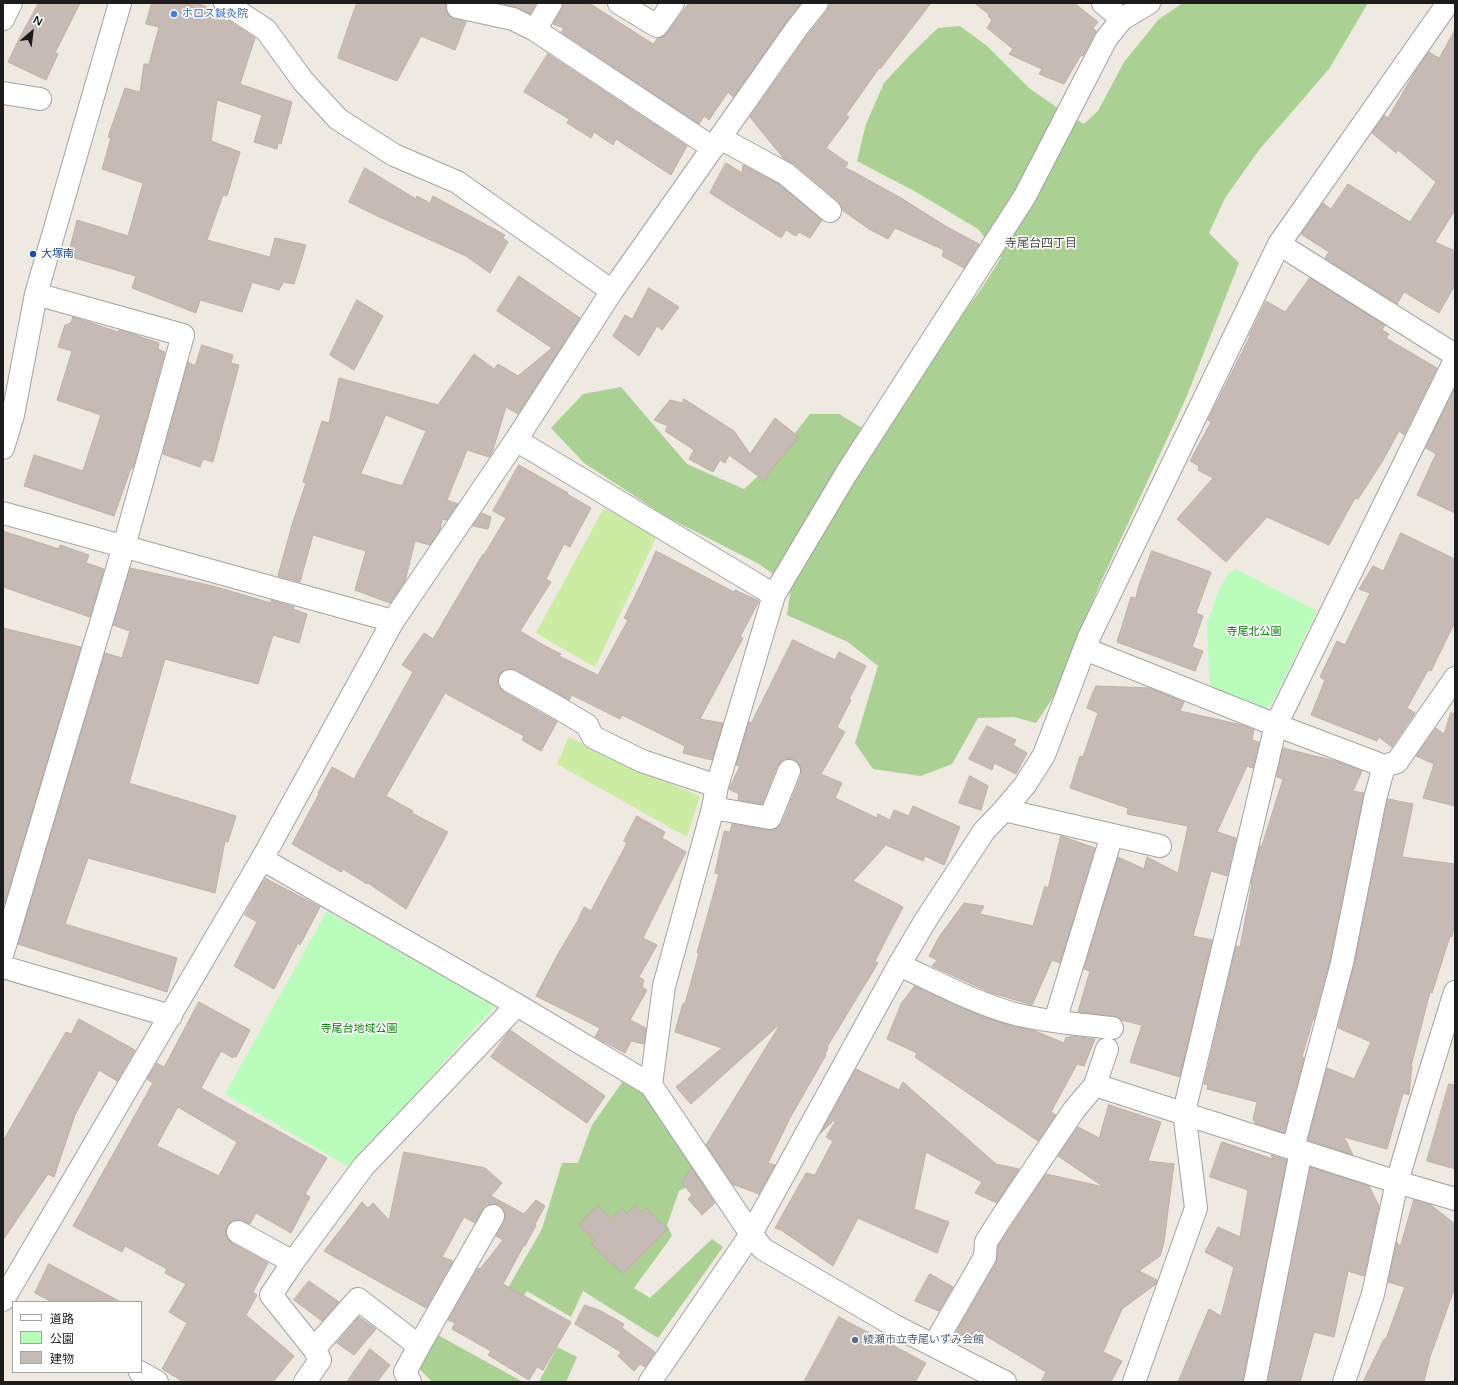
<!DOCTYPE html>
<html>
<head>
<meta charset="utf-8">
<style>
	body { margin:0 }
	#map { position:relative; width:1458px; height:1385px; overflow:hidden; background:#eee9e1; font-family:"Varela Round","Noto Sans JP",sans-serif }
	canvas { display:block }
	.frame { position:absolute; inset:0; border:4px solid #1c1c1c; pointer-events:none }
	.legend { position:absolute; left:12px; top:1301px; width:130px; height:72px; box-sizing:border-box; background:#fff; border:1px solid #a4a4a4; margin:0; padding:5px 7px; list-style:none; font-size:12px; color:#1c1c1c }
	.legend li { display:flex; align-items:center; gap:8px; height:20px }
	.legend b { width:20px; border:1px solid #a4a4a4 }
	.north { position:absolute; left:12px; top:12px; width:40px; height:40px; -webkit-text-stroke:3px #fff; paint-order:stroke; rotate:28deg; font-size:11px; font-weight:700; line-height:16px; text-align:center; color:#1c1c1c }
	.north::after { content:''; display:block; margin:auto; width:14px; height:18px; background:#1c1c1c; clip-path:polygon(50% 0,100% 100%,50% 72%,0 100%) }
</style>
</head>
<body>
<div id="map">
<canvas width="1458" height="1385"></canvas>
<div class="frame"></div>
<ul class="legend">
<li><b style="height:5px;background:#fff"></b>道路</li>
<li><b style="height:11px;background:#bafcbb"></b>公園</li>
<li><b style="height:11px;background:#c6bbb4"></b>建物</li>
</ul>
<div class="north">N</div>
</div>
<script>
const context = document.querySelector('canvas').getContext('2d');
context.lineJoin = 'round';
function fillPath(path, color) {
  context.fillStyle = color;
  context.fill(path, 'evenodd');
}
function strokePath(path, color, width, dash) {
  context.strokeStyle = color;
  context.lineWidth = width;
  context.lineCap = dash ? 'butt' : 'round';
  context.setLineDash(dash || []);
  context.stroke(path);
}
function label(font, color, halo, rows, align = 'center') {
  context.font = font + ' "Varela Round","Noto Sans JP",sans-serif';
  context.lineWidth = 3;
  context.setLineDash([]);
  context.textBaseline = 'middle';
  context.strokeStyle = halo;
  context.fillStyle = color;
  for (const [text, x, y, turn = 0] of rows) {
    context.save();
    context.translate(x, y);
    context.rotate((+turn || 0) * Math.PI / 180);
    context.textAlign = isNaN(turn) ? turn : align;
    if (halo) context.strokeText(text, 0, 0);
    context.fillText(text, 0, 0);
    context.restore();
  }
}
const grass = new Path2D(`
	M 604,508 L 657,536 L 595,667 L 536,633 Z
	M 569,737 L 631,767 L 700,796 L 687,837 L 557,764 Z`);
const forest = new Path2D(`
	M 1183,3 L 1368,3 L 1329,69 L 1259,150 L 1225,198 L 1209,233 L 1239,263 L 1186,398 L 1099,586 L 1054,696 L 1036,723 L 1014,717 L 978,718 L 952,764 L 921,776 L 873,769 L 855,743 L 878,666 L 848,642 L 787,615 L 791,587 L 759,564 L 667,517 L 584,463 L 551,428 L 583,394 L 621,387 L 687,464 L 744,489 L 770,465 L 810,414 L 839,414 L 880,439 L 948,333 L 980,291 L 1001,258 L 978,229 L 916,192 L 857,161 L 866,124 L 884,83 L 910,55 L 938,28 L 960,26 L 987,46 L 1029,88 L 1059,109 L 1084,124 L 1098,111 L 1124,62 L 1159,19 Z
	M 626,1077 L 645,1091 L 702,1179 L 679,1191 L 667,1225 L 672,1236 L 634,1288 L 650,1298 L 712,1239 L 723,1247 L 658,1338 L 583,1291 L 571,1317 L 527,1291 L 517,1307 L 501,1300 L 542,1229 L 562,1163 L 578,1163 L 592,1125 Z
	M 436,1334 L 523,1382 L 432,1382 L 417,1366 Z
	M 557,1347 L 577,1357 L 566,1382 L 539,1382 Z`);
const park = new Path2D(`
	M 1236,569 L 1317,611 L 1274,700 L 1269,706 L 1264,709 L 1212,690 L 1209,676 L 1207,623 L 1219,590 L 1228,574 Z
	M 327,911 L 495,1006 L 355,1161 L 352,1169 L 225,1094 Z`);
const building = new Path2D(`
	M 39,3 L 80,3 L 55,53 L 58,54 L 46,80 L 8,62 L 20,37 Z
	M 152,3 L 196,3 L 207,7 L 206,12 L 229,21 L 255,38 L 240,84 L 292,102 L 281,144 L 278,143 L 277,149 L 254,142 L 262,115 L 217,100 L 211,141 L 240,152 L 227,196 L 223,195 L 207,240 L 270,257 L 275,238 L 306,245 L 294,284 L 283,282 L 279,290 L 252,282 L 242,312 L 200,300 L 196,313 L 132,288 L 136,276 L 68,256 L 77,220 L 128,236 L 143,183 L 102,169 L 111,138 L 108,137 L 125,88 L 140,92 L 144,64 L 149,64 L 159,27 L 146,24 Z
	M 357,3 L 446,3 L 446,10 L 449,16 L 455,19 L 466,22 L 455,50 L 421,36 L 397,81 L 338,58 Z
	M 504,3 L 536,3 L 530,14 L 518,8 L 504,4 Z
	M 563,3 L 589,3 L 653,44 L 658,38 L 663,37 L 667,33 L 689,3 L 801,3 L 787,21 L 733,97 L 728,92 L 709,120 L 704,116 L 699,124 L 561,32 L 564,28 L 553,24 L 562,9 Z
	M 829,3 L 931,3 L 880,69 L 879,68 L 846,115 L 849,117 L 826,148 L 848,163 L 845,168 L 854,172 L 901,198 L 947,227 L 979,244 L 964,268 L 942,256 L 944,250 L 895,228 L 888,239 L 869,229 L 842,210 L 838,201 L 794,164 L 784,159 L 750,117 L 807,36 L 827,11 Z
	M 975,3 L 1074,3 L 1098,22 L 1093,28 L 1096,31 L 1083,56 L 1081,55 L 1064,84 L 1039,74 L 1042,69 L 1009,54 L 1013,49 L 987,28 L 992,20 L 988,16 L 989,15 Z
	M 1455,30 L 1455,210 L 1435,242 L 1455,251 L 1455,285 L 1439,313 L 1404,292 L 1397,304 L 1325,258 L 1329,252 L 1301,234 L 1323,203 L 1331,209 L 1348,184 L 1410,222 L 1436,182 L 1398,150 L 1396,153 L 1372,133 L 1384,115 L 1388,118 L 1415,72 L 1429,52 L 1439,58 Z
	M 548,54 L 687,146 L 671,175 L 616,139 L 613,145 L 594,132 L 591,138 L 567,123 L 569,119 L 524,92 Z
	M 726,163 L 742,173 L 743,165 L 779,184 L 822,220 L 810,238 L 799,232 L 796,236 L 786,230 L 781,238 L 710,193 Z
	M 365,168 L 416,199 L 417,196 L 430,203 L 433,196 L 505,235 L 503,238 L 508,242 L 490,273 L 466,256 L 373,214 L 349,202 Z
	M 519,276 L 580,318 L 518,414 L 506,407 L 492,453 L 489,457 L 467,450 L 447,500 L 458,504 L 447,520 L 442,519 L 440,530 L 430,545 L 415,541 L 405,581 L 390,603 L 355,590 L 366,551 L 313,535 L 300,582 L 278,576 L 292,525 L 306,483 L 303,482 L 322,421 L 329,423 L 339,378 L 438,405 L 474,354 L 494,369 L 498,364 L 518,376 L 552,348 L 497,311 ZM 386,415 L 426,431 L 402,486 L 361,474 Z
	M 1310,278 L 1385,325 L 1382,330 L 1389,334 L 1386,338 L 1437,368 L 1404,435 L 1399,431 L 1382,462 L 1358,499 L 1355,498 L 1329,545 L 1267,517 L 1226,562 L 1177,519 L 1213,478 L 1198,470 L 1199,466 L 1190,461 L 1211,422 L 1208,420 L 1250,336 L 1249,336 L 1266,301 L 1285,312 Z
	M 649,288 L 679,307 L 662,330 L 657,326 L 639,356 L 613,336 L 625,315 L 632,319 Z
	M 357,300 L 383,316 L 354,370 L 330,355 Z
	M 73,317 L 118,332 L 119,330 L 129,333 L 159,343 L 158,349 L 165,352 L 133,468 L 131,468 L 114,516 L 24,486 L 34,455 L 83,471 L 101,415 L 57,400 L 72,351 L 58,347 L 65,325 L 71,323 Z
	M 202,345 L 233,355 L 231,363 L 239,365 L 213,462 L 203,459 L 200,467 L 163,454 L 188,362 L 195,366 Z
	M 1455,388 L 1455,513 L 1417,495 L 1436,454 L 1426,448 Z
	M 684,399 L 734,431 L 750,454 L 775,418 L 799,437 L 766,476 L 767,478 L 765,481 L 729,455 L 725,463 L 720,460 L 713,472 L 689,459 L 694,450 L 665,431 L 668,426 L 654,420 L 670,400 L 682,403 Z
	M 519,465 L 568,493 L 567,494 L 591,508 L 570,547 L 564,544 L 546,579 L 551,582 L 520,631 L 545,646 L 561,654 L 559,656 L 598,675 L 628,620 L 624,618 L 642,582 L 656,551 L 734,592 L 735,590 L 759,601 L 740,637 L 743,638 L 700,719 L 723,723 L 712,760 L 683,753 L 685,746 L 622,715 L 620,719 L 572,695 L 569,700 L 516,670 L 509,669 L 503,671 L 499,675 L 498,682 L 500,688 L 504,692 L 557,722 L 541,751 L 522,740 L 524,736 L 445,693 L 386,796 L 413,811 L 412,813 L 448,832 L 406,909 L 368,883 L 367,884 L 343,869 L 341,872 L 292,844 L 319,794 L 318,793 L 332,767 L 354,779 L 413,672 L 402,665 L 424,633 L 433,639 L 483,554 L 484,555 L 506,518 L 493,511 Z
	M 482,513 L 491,517 L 488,529 L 473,526 Z
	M 3,531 L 59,549 L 60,545 L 89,555 L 86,563 L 104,569 L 90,617 L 3,587 Z
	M 1401,533 L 1455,559 L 1455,622 L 1431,671 L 1428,670 L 1407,708 L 1415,713 L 1392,747 L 1379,737 L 1377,741 L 1311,715 L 1325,680 L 1320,677 L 1337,641 L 1345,645 L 1370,593 L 1359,589 L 1373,566 L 1383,571 Z
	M 1152,551 L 1211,572 L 1196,613 L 1203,616 L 1192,647 L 1203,651 L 1195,671 L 1117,642 L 1131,597 L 1136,598 L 1138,588 Z
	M 130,568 L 213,586 L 271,603 L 271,600 L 294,607 L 293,609 L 307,614 L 299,643 L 273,635 L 258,684 L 165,659 L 129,783 L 236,816 L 228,842 L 225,841 L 215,893 L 88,858 L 65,924 L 177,958 L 167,992 L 18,944 L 105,653 L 122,658 L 130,631 L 113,625 Z
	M 3,628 L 81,647 L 5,903 L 3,903 Z
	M 793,640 L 835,660 L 839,652 L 866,666 L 849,699 L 851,700 L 837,727 L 845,732 L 821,774 L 842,783 L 835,798 L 877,818 L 878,814 L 890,820 L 894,810 L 909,816 L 913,806 L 960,827 L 944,865 L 925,856 L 923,861 L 886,845 L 853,881 L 903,907 L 875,961 L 878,963 L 827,1047 L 828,1048 L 825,1054 L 826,1055 L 790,1118 L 768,1163 L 775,1165 L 759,1194 L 735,1185 L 734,1186 L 706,1145 L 781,1023 L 691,1104 L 676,1087 L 722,1048 L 675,1032 L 683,1003 L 685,1004 L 699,953 L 697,953 L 719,874 L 715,873 L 724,831 L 730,832 L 732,824 L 768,830 L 773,830 L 778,827 L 782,823 L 801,776 L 801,769 L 799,763 L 793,759 L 788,759 L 782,761 L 777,766 L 762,804 L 738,800 L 739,794 L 729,789 L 740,766 L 736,765 L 749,722 L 751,723 Z
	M 1096,686 L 1149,688 L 1184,702 L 1180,711 L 1242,725 L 1254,730 L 1252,740 L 1259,742 L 1253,768 L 1247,766 L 1217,832 L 1236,838 L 1227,876 L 1211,871 L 1193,936 L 1212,940 L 1180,1077 L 1130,1062 L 1142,1025 L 1121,1020 L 1113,1016 L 1078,1012 L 1090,971 L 1084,969 L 1118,857 L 1144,869 L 1147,857 L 1178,873 L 1188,826 L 1127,814 L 1128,808 L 1070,788 L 1080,756 L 1083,757 L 1098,713 L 1087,708 Z
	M 1451,713 L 1455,714 L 1455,806 L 1423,798 L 1434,764 L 1416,756 L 1436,728 L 1444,734 Z
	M 987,726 L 1016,740 L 1013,745 L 1027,753 L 1016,774 L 994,763 L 992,770 L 969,759 Z
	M 1283,748 L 1335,761 L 1362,771 L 1353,791 L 1364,793 L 1330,960 L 1314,1019 L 1313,1019 L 1302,1057 L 1304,1058 L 1284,1133 L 1255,1123 L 1253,1119 L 1257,1102 L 1207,1089 L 1208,1085 L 1204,1084 L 1236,946 L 1240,947 L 1252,884 L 1251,884 L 1260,846 L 1262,846 L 1283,779 L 1277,777 Z
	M 970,776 L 988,786 L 981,810 L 959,803 Z
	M 1388,799 L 1413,804 L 1402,857 L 1455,864 L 1455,923 L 1452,937 L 1450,936 L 1432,993 L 1430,992 L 1411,1066 L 1412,1066 L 1409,1095 L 1403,1093 L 1387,1149 L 1344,1137 L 1353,1155 L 1308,1140 L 1327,1068 L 1354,1079 L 1371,1042 L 1338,1028 L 1354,965 Z
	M 637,816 L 665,832 L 662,838 L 686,852 L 643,938 L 657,945 L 639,977 L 644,980 L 642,987 L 647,990 L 630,1020 L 646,1028 L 644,1044 L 631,1041 L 625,1053 L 595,1037 L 600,1028 L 536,996 L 558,954 L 577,922 L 584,907 L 591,911 L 627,843 L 624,841 Z
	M 1061,836 L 1095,848 L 1060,963 L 1052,960 L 1032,1005 L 989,992 L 932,966 L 937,960 L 929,956 L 939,937 L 964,903 L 984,906 L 980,914 L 1033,926 L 1045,886 L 1048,888 Z
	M 265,878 L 320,907 L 300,945 L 298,943 L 274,989 L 234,966 L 257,922 L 245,915 Z
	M 915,986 L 981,1016 L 1011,1026 L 1035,1031 L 1064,1043 L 1066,1037 L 1070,1038 L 1070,1036 L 1095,1039 L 1084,1066 L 1077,1064 L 1051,1112 L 1056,1115 L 1038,1141 L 915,1057 L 917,1053 L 887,1039 L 901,1004 Z
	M 199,1002 L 250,1030 L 236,1057 L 234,1056 L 233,1058 L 221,1051 L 201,1088 L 327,1158 L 305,1194 L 310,1197 L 291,1233 L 256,1213 L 250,1224 L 238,1220 L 232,1221 L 227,1226 L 226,1232 L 227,1238 L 232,1243 L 268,1263 L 253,1292 L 257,1295 L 246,1315 L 294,1356 L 273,1382 L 184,1382 L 162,1369 L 187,1323 L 169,1312 L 186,1284 L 165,1273 L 167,1269 L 125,1246 L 122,1252 L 73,1226 L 153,1083 L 147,1079 L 157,1063 L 164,1067 ZM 178,1107 L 237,1142 L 219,1176 L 157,1146 Z
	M 79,1019 L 135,1050 L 117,1081 L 99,1070 L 75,1115 L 54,1177 L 48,1174 L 3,1240 L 3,1141 L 66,1032 L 71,1034 Z
	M 510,1030 L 605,1096 L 587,1123 L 491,1057 Z
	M 856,1069 L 899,1090 L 903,1082 L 996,1164 L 1019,1169 L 997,1203 L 975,1193 L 982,1182 L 926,1152 L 914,1209 L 949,1222 L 937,1253 L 858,1218 L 833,1266 L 781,1230 L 775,1228 L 806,1173 L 815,1175 L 833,1141 L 826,1137 L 835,1122 L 834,1120 L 821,1133 Z
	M 1449,1084 L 1455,1085 L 1455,1169 L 1427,1161 Z
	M 1109,1105 L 1161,1122 L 1148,1161 L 1174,1164 L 1164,1242 L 1160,1256 L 1139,1271 L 1157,1280 L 1156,1284 L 1122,1309 L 1103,1352 L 1122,1361 L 1111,1382 L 1041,1382 L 1046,1372 L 976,1330 L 970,1342 L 956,1332 L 996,1263 L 998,1246 L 1046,1174 L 1104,1187 L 1058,1156 L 1078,1127 L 1099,1138 Z
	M 1222,1142 L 1273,1159 L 1271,1155 L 1287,1160 L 1243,1382 L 1178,1382 L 1209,1309 L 1221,1316 L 1234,1267 L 1205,1252 L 1218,1227 L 1240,1237 L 1248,1190 L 1210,1177 Z
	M 404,1152 L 485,1168 L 502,1183 L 491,1196 L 524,1214 L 536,1200 L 545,1206 L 535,1224 L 536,1225 L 525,1246 L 524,1245 L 503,1284 L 571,1322 L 543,1370 L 537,1367 L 529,1380 L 488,1355 L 491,1351 L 452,1329 L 455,1323 L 448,1320 L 478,1268 L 480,1269 L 503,1240 L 496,1236 L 504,1222 L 505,1216 L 504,1210 L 500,1205 L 493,1204 L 486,1205 L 482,1210 L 475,1223 L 464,1217 L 442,1257 L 453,1261 L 426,1308 L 324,1251 L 362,1202 L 368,1208 L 373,1203 L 389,1220 Z
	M 1310,1167 L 1369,1186 L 1379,1206 L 1364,1276 L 1348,1271 L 1334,1337 L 1314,1332 L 1300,1382 L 1268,1382 Z
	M 692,1168 L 715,1203 L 702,1215 L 688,1199 L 692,1195 L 682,1183 Z
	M 1414,1200 L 1431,1205 L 1455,1224 L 1455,1287 L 1430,1357 L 1424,1382 L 1363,1382 L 1384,1339 L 1386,1339 L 1405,1287 L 1388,1282 L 1397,1242 L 1400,1247 Z
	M 598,1205 L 611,1219 L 622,1208 L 627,1214 L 635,1205 L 642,1212 L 646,1208 L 668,1229 L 623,1274 L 591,1244 L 595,1241 L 579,1225 Z
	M 49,1264 L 121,1302 L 52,1302 L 35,1293 Z
	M 930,1274 L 953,1287 L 939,1311 L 915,1301 Z
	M 309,1281 L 339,1302 L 322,1321 L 294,1300 Z
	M 585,1305 L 601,1311 L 624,1324 L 622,1328 L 655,1352 L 645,1367 L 640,1364 L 634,1371 L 618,1356 L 621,1352 L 575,1324 Z
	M 359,1317 L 376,1329 L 354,1355 L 337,1343 Z
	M 839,1317 L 926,1363 L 915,1382 L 804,1382 Z
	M 370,1349 L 390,1365 L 377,1382 L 347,1382 Z`);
const minor = new Path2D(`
	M 225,3 L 266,30 L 303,81 L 338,119 L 394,155 L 457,182 L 612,291
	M 551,3 L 535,30 L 713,148
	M 619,3 L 657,26 L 673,3
	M 1103,3 L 1122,19
	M 458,7 L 513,19 L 535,30
	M 3,19 L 11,3
	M 3,93 L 40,99
	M 720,138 L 786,174 L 830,211
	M 1279,244 L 1455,355
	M 516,440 L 774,595
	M 3,448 L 13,415 L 36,294 L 120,3
	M 3,513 L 393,621
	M 1085,649 L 1276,725 L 1384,766 L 1397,762 L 1455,678
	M 510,681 L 550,703 L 587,725 L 593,737 L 642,761 L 717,786
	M 713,808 L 770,818 L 789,771
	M 1004,810 L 1160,846
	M 262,859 L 517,1005 L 651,1085 L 751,1234 L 763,1249 L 895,1326 L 1005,1382
	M 3,952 L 124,546 L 183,335 L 36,294
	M 899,965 C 937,982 974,1003 1015,1014 C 1046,1022 1079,1024 1112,1028
	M 3,967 L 171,1016
	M 1055,1021 L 1112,835
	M 651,1085 L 664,986 L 713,808 L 717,786 L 774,595 L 846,474 L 1025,196 L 1106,39 L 1122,19 L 1149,3
	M 1095,1085 L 1397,1182 L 1455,1199
	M 1293,1148 L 1342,963 L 1375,799 L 1384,766
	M 238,1232 L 293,1262
	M 3,1300 L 262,859 L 393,621 L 516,440 L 612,291 L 797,28 L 817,3
	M 934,1345 L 985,1257 L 986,1242 L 1000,1220 L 1074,1110 L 1095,1085 L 1107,1049
	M 419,1346 L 493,1216
	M 314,1349 L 358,1299 L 419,1346 L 405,1372 L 410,1382
	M 140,1372 L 157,1382
	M 305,1382 L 320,1360 L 314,1349 L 271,1295 L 293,1262 L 363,1167 L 517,1005
	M 650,1382 L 751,1234 L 899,965 L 927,918 L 984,831 L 1004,810 L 1025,785 L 1044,755 L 1089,637 L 1279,244 L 1448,3
	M 1134,1382 L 1196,1208 L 1184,1112 L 1276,725 L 1455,360
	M 1255,1382 L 1301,1151
	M 1344,1382 L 1373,1294 L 1397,1182 L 1417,1114 L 1455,992`);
const markers = [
	[174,14,4,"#3f7fe0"],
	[33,254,4,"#1a4fb4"],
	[855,1340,4,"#5c6f8a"]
];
const shopNames = [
	["ホロス鍼灸院",182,14]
];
const transitNames = [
	["大塚南",41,254]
];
const parkNames = [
	["寺尾北公園",1254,632],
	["寺尾台地域公園",359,1029]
];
const serviceNames = [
	["綾瀬市立寺尾いずみ会館",863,1340]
];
const neighbourhoodNames = [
	["寺尾台四丁目",1041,244]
];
fillPath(grass, '#cceca3');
fillPath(forest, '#aad093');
fillPath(park, '#bafcbb');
fillPath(building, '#c6bbb4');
strokePath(building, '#c1aea3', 1);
strokePath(minor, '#a3a3a3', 24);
strokePath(minor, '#fff', 22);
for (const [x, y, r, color] of markers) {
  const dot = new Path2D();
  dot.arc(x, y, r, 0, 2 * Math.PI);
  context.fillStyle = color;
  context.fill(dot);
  strokePath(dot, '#fff', 1.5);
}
label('11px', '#366cbe', '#fff', shopNames, 'left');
label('11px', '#164399', '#fff', transitNames, 'left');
label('11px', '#057f07', '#fff', parkNames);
label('11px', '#4e5e75', '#fff', serviceNames, 'left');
label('12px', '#4f4f4f', '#fff', neighbourhoodNames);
</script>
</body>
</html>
